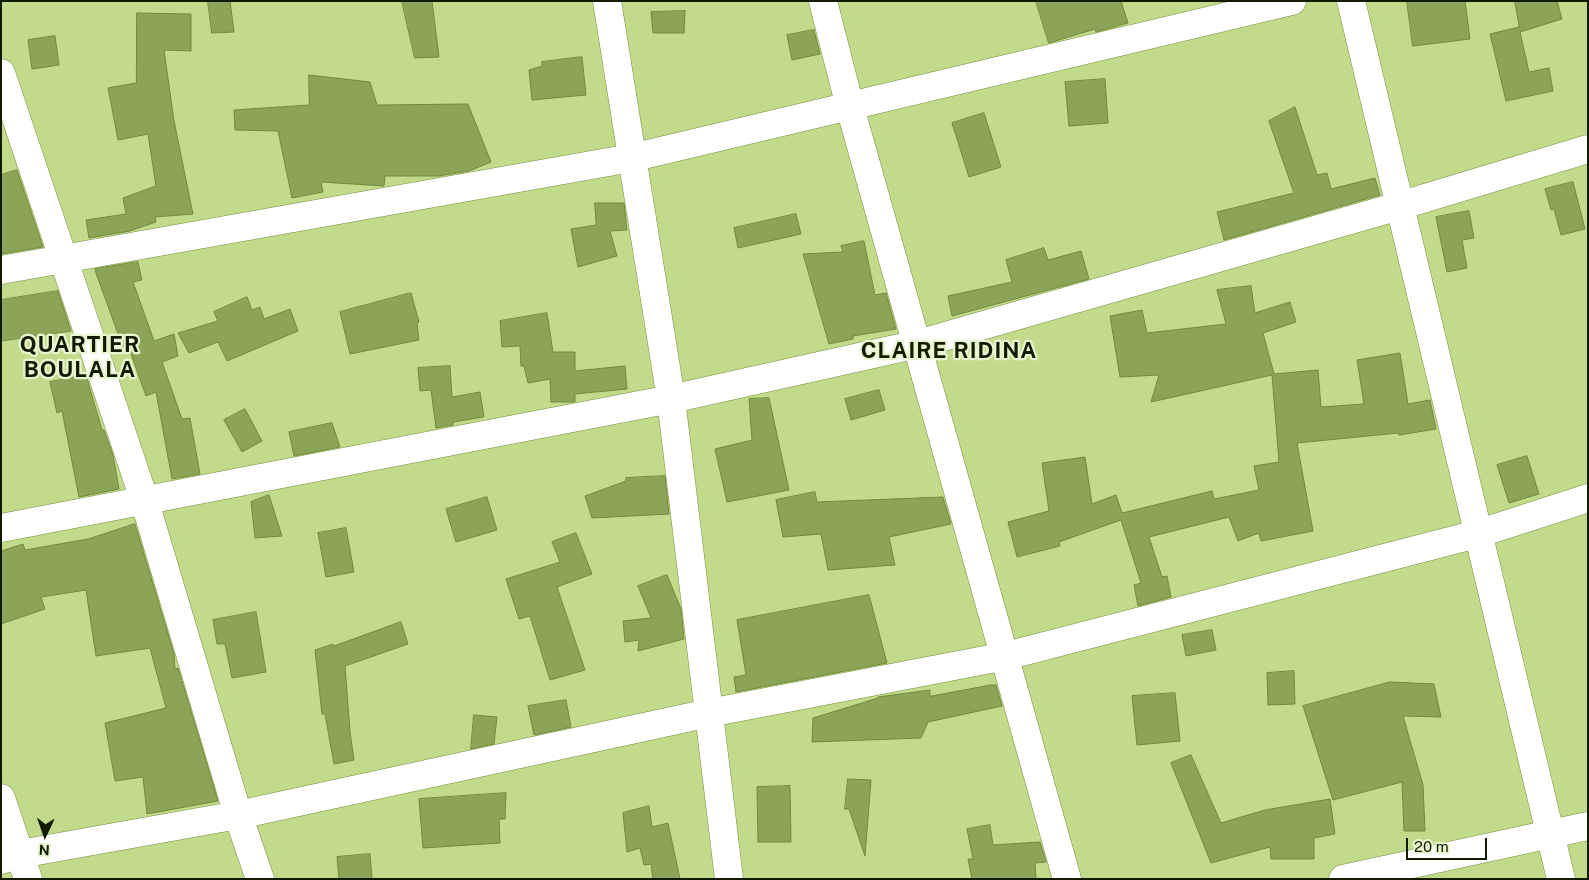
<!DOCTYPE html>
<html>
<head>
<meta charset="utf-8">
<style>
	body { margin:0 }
	#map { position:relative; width:1589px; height:880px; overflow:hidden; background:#c1db8b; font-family:"Public Sans",sans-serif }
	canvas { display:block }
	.frame { position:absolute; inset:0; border:2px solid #121b00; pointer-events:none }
	.north { position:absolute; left:20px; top:810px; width:50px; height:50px; -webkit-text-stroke:4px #e8f6cf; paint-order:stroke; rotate:183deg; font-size:14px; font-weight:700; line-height:20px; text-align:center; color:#121b00 }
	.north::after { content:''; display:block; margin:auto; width:18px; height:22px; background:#121b00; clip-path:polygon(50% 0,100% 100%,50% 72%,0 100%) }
	.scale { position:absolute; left:1406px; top:838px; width:81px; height:22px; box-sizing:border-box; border:2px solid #121b00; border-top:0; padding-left:6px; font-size:15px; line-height:18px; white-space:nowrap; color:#121b00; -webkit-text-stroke:4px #e8f6cf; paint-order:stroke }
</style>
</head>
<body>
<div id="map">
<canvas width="1589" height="880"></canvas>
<div class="frame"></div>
<div class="north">N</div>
<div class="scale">20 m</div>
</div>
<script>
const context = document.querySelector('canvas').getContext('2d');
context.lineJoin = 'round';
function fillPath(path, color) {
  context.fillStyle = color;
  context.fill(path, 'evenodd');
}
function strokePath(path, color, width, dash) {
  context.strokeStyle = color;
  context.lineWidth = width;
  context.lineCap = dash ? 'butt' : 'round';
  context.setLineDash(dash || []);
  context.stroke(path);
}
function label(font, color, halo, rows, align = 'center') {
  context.font = font + ' "Public Sans",sans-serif';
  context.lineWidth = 4.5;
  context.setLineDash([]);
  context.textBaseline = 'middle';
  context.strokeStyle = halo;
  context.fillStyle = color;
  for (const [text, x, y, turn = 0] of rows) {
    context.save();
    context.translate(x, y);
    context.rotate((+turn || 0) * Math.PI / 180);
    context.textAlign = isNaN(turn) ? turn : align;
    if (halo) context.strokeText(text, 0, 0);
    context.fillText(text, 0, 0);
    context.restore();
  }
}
const building = new Path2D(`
	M 208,1 L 230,1 L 234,32 L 212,33 Z
	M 402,1 L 432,1 L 439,57 L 415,58 Z
	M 1036,1 L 1121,1 L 1128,23 L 1096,32 L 1095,29 L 1049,43 Z
	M 1407,1 L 1465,1 L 1470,39 L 1413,46 Z
	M 1515,1 L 1557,1 L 1562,19 L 1520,32 L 1529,72 L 1549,68 L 1553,91 L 1506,101 L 1490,34 L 1519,27 Z
	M 685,11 L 684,33 L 653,33 L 651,12 Z
	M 137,13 L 191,14 L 191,51 L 164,50 L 174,121 L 193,214 L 155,217 L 156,222 L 130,231 L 89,238 L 86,220 L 126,214 L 123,198 L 156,186 L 148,134 L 118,140 L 108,88 L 136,83 Z
	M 814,30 L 820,54 L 792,60 L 787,35 Z
	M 55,36 L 59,65 L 32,69 L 28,40 Z
	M 582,57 L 586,95 L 532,100 L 529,70 L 542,66 L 542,62 Z
	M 309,75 L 370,82 L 377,105 L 468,104 L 491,162 L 469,171 L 439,176 L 385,176 L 384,186 L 321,182 L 323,192 L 292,198 L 278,131 L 235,130 L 234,110 L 309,105 Z
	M 1105,79 L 1108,123 L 1069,126 L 1065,82 Z
	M 1295,107 L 1317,175 L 1327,173 L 1331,189 L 1375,178 L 1380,195 L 1224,240 L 1217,212 L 1294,193 L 1269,121 Z
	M 984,113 L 1001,167 L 969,177 L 952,123 Z
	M 17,170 L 43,247 L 1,254 L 1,175 Z
	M 1573,182 L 1585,229 L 1561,235 L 1554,209 L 1551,210 L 1545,189 Z
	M 595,203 L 624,203 L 627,230 L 610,231 L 617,256 L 578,267 L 571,229 L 596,225 Z
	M 1469,211 L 1474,238 L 1462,240 L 1467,268 L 1447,272 L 1436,217 Z
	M 796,214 L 801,234 L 738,248 L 734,228 Z
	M 864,241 L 875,295 L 886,293 L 896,329 L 853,336 L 853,339 L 829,344 L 803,254 L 843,252 L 841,246 Z
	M 1044,248 L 1048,260 L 1081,251 L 1089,279 L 952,316 L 948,296 L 1012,282 L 1006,260 Z
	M 138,262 L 142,280 L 133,282 L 154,341 L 174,334 L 178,356 L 162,362 L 182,419 L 190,418 L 200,474 L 172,479 L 156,392 L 146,396 L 130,351 L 125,353 L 96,273 L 95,269 Z
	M 1251,286 L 1255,313 L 1290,302 L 1296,322 L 1263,333 L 1274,374 L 1318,370 L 1321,407 L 1364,404 L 1357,360 L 1400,353 L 1408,404 L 1430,400 L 1436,429 L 1399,435 L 1398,433 L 1297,443 L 1313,531 L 1261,541 L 1259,533 L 1238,541 L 1229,517 L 1149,537 L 1162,577 L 1167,576 L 1171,597 L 1138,606 L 1134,585 L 1141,583 L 1121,520 L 1059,542 L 1060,546 L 1017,557 L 1008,522 L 1049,511 L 1042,463 L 1085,457 L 1092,504 L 1116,495 L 1122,513 L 1212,491 L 1214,499 L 1259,490 L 1254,466 L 1279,462 L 1272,375 L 1151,402 L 1159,375 L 1120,377 L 1110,316 L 1142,310 L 1147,333 L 1226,324 L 1217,290 Z
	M 58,291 L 71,331 L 1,341 L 1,300 Z
	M 411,293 L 419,322 L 417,323 L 419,340 L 350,354 L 340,312 Z
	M 247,297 L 252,310 L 260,307 L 264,319 L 290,309 L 298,331 L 227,361 L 218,342 L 189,353 L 178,333 L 218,321 L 214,312 Z
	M 547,313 L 553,352 L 575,352 L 575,371 L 625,366 L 627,389 L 575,394 L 575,402 L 551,402 L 550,379 L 528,383 L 524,366 L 521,366 L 520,346 L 502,347 L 500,321 Z
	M 450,366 L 452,397 L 480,392 L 484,417 L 453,422 L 453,425 L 436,428 L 431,390 L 420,391 L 418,368 Z
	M 86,375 L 102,430 L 104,430 L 113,455 L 119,489 L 79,497 L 62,411 L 57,413 L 50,382 Z
	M 879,390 L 885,410 L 851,420 L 845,399 Z
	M 769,398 L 789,490 L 727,502 L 715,449 L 752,440 L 749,399 Z
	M 245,409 L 262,441 L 242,452 L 224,420 Z
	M 332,423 L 340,447 L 294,456 L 289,432 Z
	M 1527,456 L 1539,494 L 1509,503 L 1497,465 Z
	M 665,476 L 669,514 L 592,518 L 585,496 L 626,481 L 626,478 Z
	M 815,492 L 817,502 L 943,497 L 951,524 L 889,537 L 895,565 L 828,570 L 821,534 L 783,537 L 776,500 Z
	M 269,495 L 282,536 L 255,538 L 251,502 Z
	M 487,497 L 497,530 L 456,542 L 446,509 Z
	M 135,524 L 174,654 L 175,669 L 178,668 L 218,801 L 147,814 L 143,777 L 115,781 L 105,723 L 166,708 L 150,648 L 96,656 L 86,590 L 41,597 L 45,609 L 1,624 L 1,551 L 23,544 L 25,550 L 88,539 Z
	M 346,528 L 354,572 L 326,577 L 318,533 Z
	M 576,533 L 592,574 L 557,587 L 585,670 L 550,680 L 530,616 L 519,619 L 506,579 L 560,562 L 552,542 Z
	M 667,575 L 681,609 L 684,639 L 638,651 L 639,640 L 625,642 L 623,621 L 651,618 L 638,586 Z
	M 869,595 L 887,663 L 736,692 L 734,677 L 746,675 L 737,620 Z
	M 256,612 L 266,672 L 232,678 L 225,644 L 217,644 L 213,620 Z
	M 401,622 L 408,644 L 345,666 L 350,732 L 354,760 L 334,764 L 325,714 L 322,714 L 315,650 L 333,644 L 333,646 Z
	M 1212,630 L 1216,650 L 1186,656 L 1182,635 Z
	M 1294,671 L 1295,704 L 1268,705 L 1267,673 Z
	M 1390,682 L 1434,684 L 1441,717 L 1403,716 L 1423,785 L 1425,831 L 1404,831 L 1402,782 L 1333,800 L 1303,706 Z
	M 991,685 L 996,685 L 1002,706 L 928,722 L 921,738 L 812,742 L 813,718 L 878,698 L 878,697 L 930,690 L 930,696 Z
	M 1175,693 L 1180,741 L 1137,745 L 1132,696 Z
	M 566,700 L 571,727 L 534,735 L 528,706 Z
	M 474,715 L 497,717 L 494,744 L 471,749 Z
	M 1191,755 L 1221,823 L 1265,810 L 1330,799 L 1335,834 L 1314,838 L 1314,859 L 1271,859 L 1270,847 L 1211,863 L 1171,763 Z
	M 848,779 L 871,780 L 865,856 L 849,809 L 845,809 Z
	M 790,786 L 791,842 L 758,842 L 757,787 Z
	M 506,793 L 505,819 L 499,819 L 500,843 L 423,848 L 419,799 Z
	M 649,806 L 652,827 L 668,823 L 680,879 L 653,879 L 651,864 L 644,865 L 640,848 L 627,852 L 623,813 Z
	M 990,825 L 993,845 L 1040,842 L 1046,862 L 1035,863 L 1036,879 L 972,879 L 968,859 L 973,859 L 967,829 Z
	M 370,854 L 372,879 L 339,879 L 337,857 Z`);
const minor = new Path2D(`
	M 607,1 L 671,399 L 729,879
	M 823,1 L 850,107 L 1067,879
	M 1351,1 L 1561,879
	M 1,73 L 144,499 L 238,815 L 260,879
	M 1,270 L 631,158 L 1292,1
	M 1,528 L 671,399 L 918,344 L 1399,206 L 1588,149
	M 1,798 L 28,879
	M 1,860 L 20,854 L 238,815 L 709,713 L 1006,656 L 1477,534 L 1588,498
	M 1343,879 L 1588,826`);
const districtNames = [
	["QUARTIER",80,345],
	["BOULALA",80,370],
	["CLAIRE RIDINA",949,351]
];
fillPath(building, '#8ca457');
strokePath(building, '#72893c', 1);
strokePath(minor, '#768d40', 29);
strokePath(minor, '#fff', 28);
context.letterSpacing = '1px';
label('bold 22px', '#121b00', '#e8f6cf', districtNames);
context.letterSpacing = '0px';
</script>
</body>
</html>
